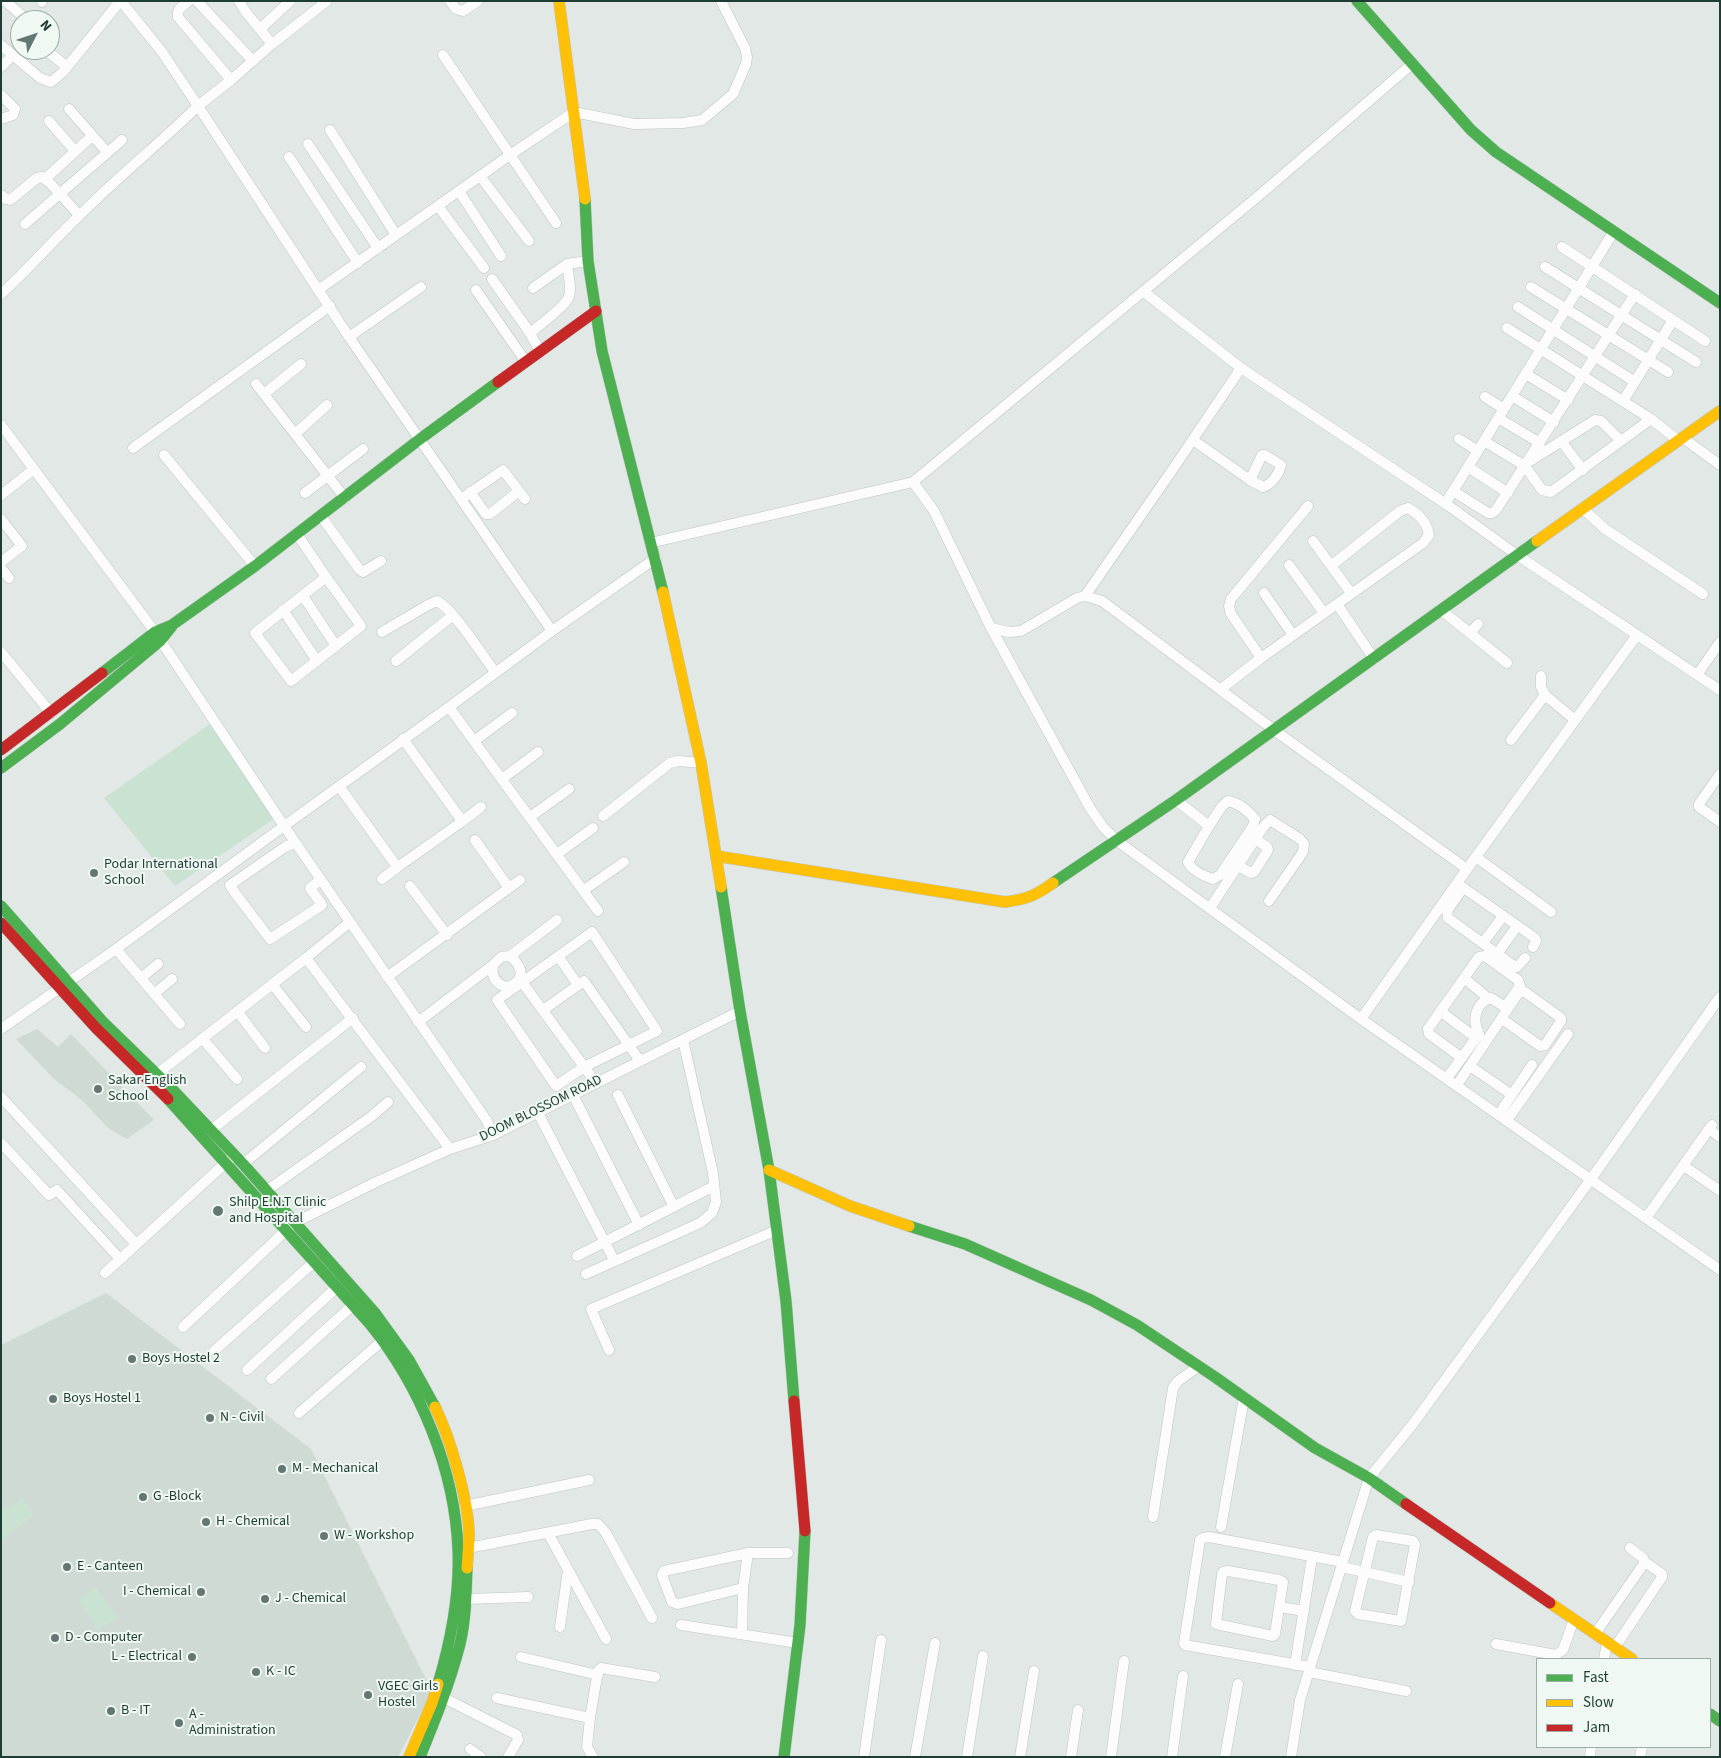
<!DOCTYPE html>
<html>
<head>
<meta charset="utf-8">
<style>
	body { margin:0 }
	#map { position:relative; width:1721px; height:1758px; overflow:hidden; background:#e2e8e5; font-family:"Source Sans 3",sans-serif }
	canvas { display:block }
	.frame { position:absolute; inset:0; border:2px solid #1f3c34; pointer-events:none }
	.legend { position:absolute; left:1536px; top:1658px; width:175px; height:90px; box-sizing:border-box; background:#eff8f3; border:1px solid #9cada7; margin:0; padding:6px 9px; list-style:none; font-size:15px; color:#1f3c34 }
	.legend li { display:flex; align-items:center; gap:10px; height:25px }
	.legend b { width:25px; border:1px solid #9cada7 }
	.north { position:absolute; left:10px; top:10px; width:50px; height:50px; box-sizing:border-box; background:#eff8f3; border:1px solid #9cada7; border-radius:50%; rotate:49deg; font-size:14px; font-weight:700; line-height:20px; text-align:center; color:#1f3c34 }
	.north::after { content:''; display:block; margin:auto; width:18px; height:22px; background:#637872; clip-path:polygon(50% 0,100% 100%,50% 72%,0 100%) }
</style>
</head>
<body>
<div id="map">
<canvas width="1721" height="1758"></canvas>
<div class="frame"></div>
<ul class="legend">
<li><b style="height:6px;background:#4caf50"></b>Fast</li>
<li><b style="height:6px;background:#ffc107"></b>Slow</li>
<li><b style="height:6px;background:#c62828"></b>Jam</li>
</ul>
<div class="north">N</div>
</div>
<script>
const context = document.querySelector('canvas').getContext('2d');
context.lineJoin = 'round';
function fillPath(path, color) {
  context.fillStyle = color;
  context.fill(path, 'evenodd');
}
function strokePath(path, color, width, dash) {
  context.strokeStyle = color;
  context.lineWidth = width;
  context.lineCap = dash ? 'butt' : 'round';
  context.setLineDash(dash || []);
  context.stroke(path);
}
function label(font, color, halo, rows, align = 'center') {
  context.font = font + ' "Source Sans 3",sans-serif';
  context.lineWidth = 4;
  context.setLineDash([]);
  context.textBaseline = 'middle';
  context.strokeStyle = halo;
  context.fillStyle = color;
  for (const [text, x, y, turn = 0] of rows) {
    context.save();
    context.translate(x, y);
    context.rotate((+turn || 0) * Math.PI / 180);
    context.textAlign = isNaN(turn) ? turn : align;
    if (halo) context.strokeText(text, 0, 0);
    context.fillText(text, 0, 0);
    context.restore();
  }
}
const built = new Path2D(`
	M 37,1029 L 58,1047 L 71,1034 L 154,1120 L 127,1139 L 108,1128 L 83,1101 L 53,1078 L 16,1039 Z
	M 106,1293 L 311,1449 L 432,1691 L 398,1757 L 1,1757 L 1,1345 Z`);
const green = new Path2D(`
	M 210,724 L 274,819 L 175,886 L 104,798 Z
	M 22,1498 L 34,1515 L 1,1541 L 1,1512 Z
	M 96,1587 L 117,1618 L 98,1630 L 78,1600 Z`);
const street = new Path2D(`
	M 5,1 L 27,20
	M 189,1 C 183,6 176,9 178,17 L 231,80
	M 197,1 L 253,61
	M 239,1 L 245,11 L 272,44
	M 327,1 L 272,44 L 231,80 L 198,106 L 349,337 L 552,631 L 449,707 L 284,826 L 487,1121 L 493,1135
	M 450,1 L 456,9 L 463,11 L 478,1
	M 42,2 L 42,1
	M 260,29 L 290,1
	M 1,45 L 40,78 L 51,82 L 63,72 L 120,1
	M 46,50 L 67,67
	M 443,55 L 556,223
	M 1,67 L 13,55
	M 1,95 L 15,109 L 13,115 L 1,119
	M 69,109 L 107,152
	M 49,121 L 75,151
	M 330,130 L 396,235
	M 308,144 L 378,248
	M 289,157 L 358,263
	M 480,176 L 529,241
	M 45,179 L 92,136
	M 459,191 L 501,256
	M 1,195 L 6,199 L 10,200 L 37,178 L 42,177 L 50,183 L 79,215
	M 438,206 L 484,268
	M 25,224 L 122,140
	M 1562,247 L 1705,341
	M 1545,267 L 1696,362
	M 492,279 L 528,330 L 540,351
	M 1531,287 L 1668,372
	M 533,288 L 567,264 L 588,261
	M 318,290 L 510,155 L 574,112 L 634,124 L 683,123 L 702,120 L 733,94 L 746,64 L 747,57 L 745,48 L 721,1
	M 476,290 L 526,362
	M 1144,292 L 1241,368
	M 1,294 C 29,269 53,240 80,215 C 118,177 160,143 198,106 L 162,52 L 121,1
	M 1518,307 L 1635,382
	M 1507,328 L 1651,419 L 1679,441
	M 530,333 C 539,326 565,306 569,297 C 572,288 568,274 567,264
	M 349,337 L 421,287
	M 1526,374 L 1568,400
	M 256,384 L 345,498
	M 264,394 L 301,364
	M 1512,396 L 1554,422
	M 1485,397 L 1504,409
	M 1623,401 L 1673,320
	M 1498,418 L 1540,443
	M 1,425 L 155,632 L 284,826 L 116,949 L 1,1029
	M 295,434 L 327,405
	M 1683,438 L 1720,465
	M 1459,439 L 1478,451
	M 1193,440 L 1250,480 L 1263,487 C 1272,484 1279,474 1281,465 L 1265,455 L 1262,455 L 1250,480
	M 1484,441 L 1525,466 L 1542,490 L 1551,492 L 1651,419
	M 1561,441 L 1583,470
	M 133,448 L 330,306
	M 164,455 L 255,566
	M 1530,461 L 1595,420 L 1601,421 L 1621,441
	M 1468,467 L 1508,493
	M 913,482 L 1262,193 L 1412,64
	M 1453,491 L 1488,513 L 1492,513 L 1496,510 L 1635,294
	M 470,492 L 486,514 L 490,514 L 519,491
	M 305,493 L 363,449
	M 1,495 L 34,469
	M 461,499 L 503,470 L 525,499
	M 1445,504 L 1614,231
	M 1308,506 L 1231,599 L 1229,606 L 1231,614 L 1261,658 L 1337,604
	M 1582,508 L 1605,529 L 1703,594
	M 321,516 L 359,569 L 363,572 L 381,561
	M 1,519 L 22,546 L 1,562
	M 297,534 L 326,577 L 255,633 L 291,681 L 361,626 L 326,577
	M 1313,541 L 1351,593
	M 650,543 L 913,482 L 934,511 L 991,628 L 1009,632 L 1021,631 L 1077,598 L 1085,596 L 1102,601 L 1274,730 L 1467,869
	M 1289,565 L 1324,613
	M 1332,565 L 1400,511 L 1408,508 C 1419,514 1427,523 1429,535 L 1423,543 L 1337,604 L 1374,659
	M 1,568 L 9,578
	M 1264,593 L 1293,635
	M 303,596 L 336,646
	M 1085,596 L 1175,466 L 1241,368 L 1446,504 L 1517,555 L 1720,690
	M 283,610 L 317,661
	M 1441,610 L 1507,663
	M 991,628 L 1090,808 L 1103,827 L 1116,840 L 1361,1019 L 1720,1270
	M 552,631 L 656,558
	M 382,632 L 428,605 L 437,601 C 454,610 482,655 495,672
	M 1470,633 L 1478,624
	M 1,652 L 51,713
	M 396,661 L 453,615
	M 1697,675 L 1720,642
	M 1541,676 L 1541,687 L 1545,695 L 1575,720
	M 1221,689 L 1261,658
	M 449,707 L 598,911
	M 1511,740 L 1545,695
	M 474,741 L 512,713
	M 1720,774 L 1699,804 L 1699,807 L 1720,822
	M 502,779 L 538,752
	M 339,786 L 395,864 L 399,866 L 460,823 L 460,818 L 403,739
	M 1176,800 L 1209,826 L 1222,806 L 1228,801 C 1240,803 1248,811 1255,819 L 1253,826 L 1220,875 L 1213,879 C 1204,876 1192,871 1188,862 L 1209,826
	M 603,816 L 670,763 L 679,761 L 701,763
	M 530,817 L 569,789
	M 460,823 L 481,807
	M 475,840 L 509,888
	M 295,843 L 285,847 L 230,885 L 235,893 L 270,939 L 322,905 L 310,888 L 320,880
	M 557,854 L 593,828
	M 1476,857 L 1551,912
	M 1238,866 L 1251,873 L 1254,872 L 1268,850 L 1267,847 L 1255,839
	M 382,879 L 399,866
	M 1458,884 L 1535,938 L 1536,941 L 1533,947
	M 410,886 L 447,935
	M 1463,888 L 1447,911 L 1448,918 L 1514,966 L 1517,967 L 1525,958
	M 584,890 L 624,862
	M 1210,908 L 1264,826 L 1270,820 L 1300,839 L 1304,844 L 1303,852 L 1269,901
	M 350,922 L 306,958 L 450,1149
	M 592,932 L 657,1031 L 584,1067 L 556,1086 L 497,1000 Z
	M 1483,943 L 1503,916
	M 116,949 L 180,1024
	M 1497,954 L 1517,926
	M 558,956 L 578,985
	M 493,965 C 491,977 496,985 508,987 C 526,980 523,967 510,956
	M 387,977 L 520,880
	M 141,978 L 158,964
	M 1464,978 L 1489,999
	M 522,982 L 596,1083
	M 272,984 L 306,1027
	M 154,994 L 172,979
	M 543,1010 L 584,981 L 640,1061
	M 237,1011 L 265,1048
	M 1440,1011 L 1476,1038
	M 1361,1019 L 1467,869 L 1637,635
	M 418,1022 L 493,965 L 501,957 L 510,956 L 557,920
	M 202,1038 L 237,1079
	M 1470,1066 L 1512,1095
	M 157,1074 L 306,958
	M 1447,1078 C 1458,1063 1468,1049 1479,1034 C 1472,1020 1475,1003 1491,998 L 1505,1007 L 1520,986 L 1518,980 L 1485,956 L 1479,957 L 1428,1029 L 1429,1034 L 1462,1058
	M 1457,1085 L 1519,992 L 1525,992 L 1561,1018 L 1561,1021 L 1545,1045 L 1540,1046 L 1502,1019
	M 573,1095 L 639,1225
	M 618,1095 L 674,1207
	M 1,1097 L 136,1244
	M 538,1113 L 614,1260
	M 1499,1114 L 1532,1065
	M 1507,1120 L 1568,1034
	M 1712,1125 L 1709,1129 L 1720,1137
	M 211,1130 L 353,1018
	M 1,1143 L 49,1195 L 57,1190 L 120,1259
	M 243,1164 L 361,1067
	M 1684,1166 L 1720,1191
	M 266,1191 L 372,1116 L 388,1102
	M 1646,1218 L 1709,1129
	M 577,1256 L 714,1186
	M 105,1273 L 231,1158
	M 586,1274 L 700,1223 L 712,1213 L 716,1202 L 713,1173 L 683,1040
	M 183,1327 L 294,1223 L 374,1183 L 450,1149 L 493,1135 L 740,1011
	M 609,1350 L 591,1309 L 777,1230
	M 214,1351 L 314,1262
	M 247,1370 L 337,1287
	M 271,1379 L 353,1305
	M 299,1413 L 382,1341
	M 465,1506 L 589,1480
	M 1153,1517 L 1173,1388 L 1178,1381 L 1199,1366
	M 1221,1527 L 1244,1398
	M 548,1533 L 606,1639
	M 1376,1535 L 1413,1541 L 1415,1544 L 1401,1621 L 1358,1614 L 1355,1611 L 1373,1537 Z
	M 468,1548 L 592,1524 L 598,1524 L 606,1533 L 652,1618
	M 1630,1548 L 1643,1558 L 1645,1562
	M 1342,1567 L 1409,1582
	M 1228,1571 L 1279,1580 L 1283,1582 L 1275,1634 L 1273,1636 L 1216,1624 L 1222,1574 L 1223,1572 Z
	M 743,1588 L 678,1604 L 672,1602 L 662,1575 L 664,1571 L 748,1553
	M 466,1599 L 528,1597
	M 1280,1607 L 1304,1611
	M 681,1625 L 798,1643
	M 560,1627 L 568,1570
	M 742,1634 L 743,1588 L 748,1553 L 788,1553
	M 1595,1634 L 1645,1562 L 1662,1574 L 1662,1577 L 1615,1647
	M 1496,1644 L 1556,1655 L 1563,1650 L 1574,1619
	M 521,1657 L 598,1675
	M 1604,1659 L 1607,1642
	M 1295,1665 L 1312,1558
	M 1310,1667 L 1185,1645 L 1184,1643 L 1200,1540 L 1203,1538 L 1209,1537 L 1343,1562
	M 1309,1672 L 1406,1691
	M 444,1698 L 517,1735 L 518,1740 L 508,1757
	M 497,1698 L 590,1718 L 587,1747 L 593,1757
	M 590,1718 L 598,1671 L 601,1668 L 655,1677
	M 470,1749 L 481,1757
	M 864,1757 L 881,1640
	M 915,1757 L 935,1643
	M 967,1757 L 983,1656
	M 1020,1757 L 1034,1671
	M 1071,1757 L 1078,1710
	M 1111,1757 L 1124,1661
	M 1172,1757 L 1183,1676
	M 1225,1757 L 1238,1684
	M 1291,1757 L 1300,1700 L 1369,1478 L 1413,1424 L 1591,1179 L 1720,997
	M 1590,1757 L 1591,1747
	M 1640,1757 L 1642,1747`);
const fast = new Path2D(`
	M 1357,1 L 1471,130 L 1496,152 L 1720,303
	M 585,199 L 588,261 L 602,351 L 663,592
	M 102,673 L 155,632 L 172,625 L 255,566 L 420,439 L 498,382
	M 1,768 L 60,724 L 160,641 L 172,626
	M 1053,883 L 1176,800 L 1537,541
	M 721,887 L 740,1011 L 769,1170 L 786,1301 L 794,1401
	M 1,906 L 102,1021 L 174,1091 L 243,1164 L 375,1313 L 409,1360 L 435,1407
	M 168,1099 L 370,1324 C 420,1386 455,1469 458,1550 C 460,1595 451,1640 438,1684
	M 909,1226 L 965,1244 L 1091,1300 L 1137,1325 L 1215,1377 L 1315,1448 L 1369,1478 L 1406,1504
	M 1710,1714 L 1720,1721
	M 420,1757 C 435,1720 450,1683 460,1644 C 466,1619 466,1593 467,1568
	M 784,1757 L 800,1625 L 805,1531`);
const slow = new Path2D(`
	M 559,1 L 585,199
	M 1537,541 L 1720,411
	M 663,592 L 701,763 L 721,887
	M 716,856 L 1005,902 C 1027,899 1035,896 1053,883
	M 769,1170 L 850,1206 L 909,1226
	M 435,1407 C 450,1437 468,1499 469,1533 C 469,1544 468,1556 467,1568
	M 1550,1603 L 1632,1659
	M 409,1757 L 432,1703 L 438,1684`);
const jam = new Path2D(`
	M 498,382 L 596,311
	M 1,750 L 102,673
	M 1,923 L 96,1028 L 168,1099
	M 794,1401 L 805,1531
	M 1406,1504 L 1550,1603`);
const markers = [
	[94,873,5,"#637872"],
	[98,1089,5,"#637872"],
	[218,1211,6,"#637872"],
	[132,1359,5,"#637872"],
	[53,1399,5,"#637872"],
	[210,1418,5,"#637872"],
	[282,1469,5,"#637872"],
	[143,1497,5,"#637872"],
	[206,1522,5,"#637872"],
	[324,1536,5,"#637872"],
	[67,1567,5,"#637872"],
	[201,1592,5,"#637872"],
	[265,1599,5,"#637872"],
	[55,1638,5,"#637872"],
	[192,1657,5,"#637872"],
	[256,1672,5,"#637872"],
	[368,1695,5,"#637872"],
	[111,1711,5,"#637872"],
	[179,1723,5,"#637872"]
];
const poiNames = [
	["Podar International",104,865],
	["School",104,881],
	["Sakar English",108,1081],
	["School",108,1097],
	["Shilp E.N.T Clinic",229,1203],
	["and Hospital",229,1219],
	["Boys Hostel 2",142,1359],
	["Boys Hostel 1",63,1399],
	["N - Civil",220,1418],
	["M - Mechanical",292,1469],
	["G -Block",153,1497],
	["H - Chemical",216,1522],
	["W - Workshop",334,1536],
	["E - Canteen",77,1567],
	["I - Chemical",191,1592,"right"],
	["J - Chemical",275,1599],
	["D - Computer",65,1638],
	["L - Electrical",182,1657,"right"],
	["K - IC",266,1672],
	["VGEC Girls",378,1687],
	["Hostel",378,1703],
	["B - IT",121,1711],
	["A -",189,1715],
	["Administration",189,1731]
];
const streetNames = [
	["DOOM BLOSSOM ROAD",541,1109,-26]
];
fillPath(built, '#cfdad5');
fillPath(green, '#cae2d1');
strokePath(street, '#bfc5c2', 11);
strokePath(fast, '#bec6c3', 12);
strokePath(slow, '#bec6c3', 12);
strokePath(jam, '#bec6c3', 12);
strokePath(street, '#fbfcfb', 10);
strokePath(fast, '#4caf50', 11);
strokePath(slow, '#ffc107', 11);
strokePath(jam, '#c62828', 11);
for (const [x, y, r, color] of markers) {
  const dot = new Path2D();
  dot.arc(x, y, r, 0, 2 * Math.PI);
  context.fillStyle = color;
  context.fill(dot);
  strokePath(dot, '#eff8f3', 2);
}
label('14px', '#1f3c34', '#eff8f3', poiNames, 'left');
label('14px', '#1f3c34', '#eff8f3', streetNames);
</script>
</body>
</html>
